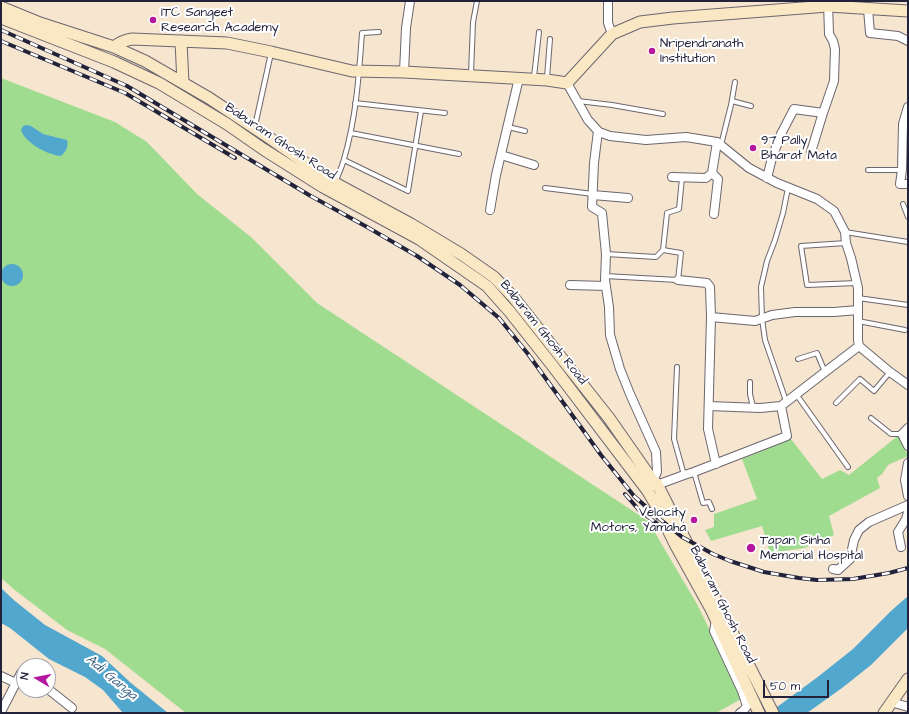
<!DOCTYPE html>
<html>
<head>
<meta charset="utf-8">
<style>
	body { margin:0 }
	#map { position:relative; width:909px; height:714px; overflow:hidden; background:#f6e5cf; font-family:"Architects Daughter",sans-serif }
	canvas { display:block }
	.frame { position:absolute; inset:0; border:2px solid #22223b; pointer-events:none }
	.north { position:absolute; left:16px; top:658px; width:40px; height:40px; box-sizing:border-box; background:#fff; border:1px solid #a7a7b1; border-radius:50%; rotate:280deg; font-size:11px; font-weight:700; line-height:16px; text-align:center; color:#22223b }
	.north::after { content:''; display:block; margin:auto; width:14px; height:18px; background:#b5179e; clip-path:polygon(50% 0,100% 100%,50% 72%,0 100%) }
	.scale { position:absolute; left:763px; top:680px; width:66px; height:18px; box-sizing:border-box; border:2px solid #22223b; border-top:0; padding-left:5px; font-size:12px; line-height:14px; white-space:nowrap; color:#22223b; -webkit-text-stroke:3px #fff; paint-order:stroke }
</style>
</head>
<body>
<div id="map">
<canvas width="909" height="714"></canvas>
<div class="frame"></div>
<div class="north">N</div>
<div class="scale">50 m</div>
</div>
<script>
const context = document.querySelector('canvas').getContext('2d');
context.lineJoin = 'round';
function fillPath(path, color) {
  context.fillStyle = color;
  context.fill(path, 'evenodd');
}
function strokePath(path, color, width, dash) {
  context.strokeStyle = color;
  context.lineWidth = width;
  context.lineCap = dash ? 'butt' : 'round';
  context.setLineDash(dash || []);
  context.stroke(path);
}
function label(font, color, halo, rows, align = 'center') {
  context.font = font + ' "Architects Daughter",sans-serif';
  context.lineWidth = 4;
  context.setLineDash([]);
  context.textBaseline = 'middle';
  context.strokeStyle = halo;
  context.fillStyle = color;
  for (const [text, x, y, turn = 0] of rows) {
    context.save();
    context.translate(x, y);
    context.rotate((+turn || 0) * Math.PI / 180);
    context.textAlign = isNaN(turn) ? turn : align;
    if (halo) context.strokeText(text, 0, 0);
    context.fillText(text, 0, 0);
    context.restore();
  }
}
const green = new Path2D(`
	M 1,78 L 115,122 L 147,142 L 197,194 L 251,237 L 317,303 L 648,521 L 697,604 L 743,698 L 716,713 L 186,713 L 105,649 L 67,630 L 16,591 L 1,578 Z
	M 899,435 L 908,456 L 888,465 L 882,474 L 877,478 L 880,488 L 829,516 L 834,535 L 804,548 L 770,553 L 762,526 L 711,541 L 705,530 L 714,527 L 714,514 L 757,499 L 742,459 L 791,439 L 822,479 L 840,470 L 849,475 Z`);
const water = new Path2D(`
	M 26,125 L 31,126 L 43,134 L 67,140 C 69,145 66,152 61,156 C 48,155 25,143 21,130 L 23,126 Z
	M1 275a11 11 0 1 1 22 0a11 11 0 1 1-22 0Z
	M 1,588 L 15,601 L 45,625 L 102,656 L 131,683 L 168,713 L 123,713 L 103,690 L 85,677 L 49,659 L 10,628 L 1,623 Z
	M 908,596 L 908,628 L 871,665 L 842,688 L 807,713 L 769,713 L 819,676 L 853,649 L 891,611 Z`);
const lane = new Path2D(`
	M 471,74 L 473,22 L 477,1
	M 534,77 L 539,32
	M 547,78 L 550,39
	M 578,101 L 612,105 L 663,114
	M 732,101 L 751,106
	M 355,103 L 445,113
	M 255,126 L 271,53
	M 508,127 L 525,131
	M 351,133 L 459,154
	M 721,145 L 731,105 L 735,82
	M 344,160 L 408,191 L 421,111
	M 868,170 L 902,170
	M 335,183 C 338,175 342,167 344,159 C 356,119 359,75 362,33 L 379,32
	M 545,188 L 593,194
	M 903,204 L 908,217
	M 845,232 L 908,242
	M 846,243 L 801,246 L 807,285 L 857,283
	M 606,254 L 656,257 L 663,250
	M 605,276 L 678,280 L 681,253 L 663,250 L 667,213 L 679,209 L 682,178
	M 858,298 L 908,305
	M 858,321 L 905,330
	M 798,359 L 817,353 L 825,372
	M 677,367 L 674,439 L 684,475
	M 750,382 L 750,394 L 753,407
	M 796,394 L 848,467
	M 786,401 L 765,340 L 762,319 L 761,287 L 767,261 L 775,240 L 783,213 L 788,188
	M 836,403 L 860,379 L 874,391 L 890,372
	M 871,418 L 891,434 L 902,434
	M 694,472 L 703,503 L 709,502 L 712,509`);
const street = new Path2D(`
	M 608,1 L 608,23 L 612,34
	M 868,9 L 870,33 L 898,36 L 908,41
	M 404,72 L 406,28 L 410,1
	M 567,83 L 588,120 L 599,132 L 610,136 L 646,140 L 686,137 L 717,142 L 749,168 L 777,183 L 817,199 L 834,211 L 845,232 L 846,243 L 851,258 L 858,288 L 858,340 L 859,346 L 890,372 L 908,385
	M 908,107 L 903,124 L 902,170 L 900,184 L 908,184
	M 598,131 L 594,163 L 592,207 L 602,213 L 606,254 L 605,280 L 609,307 L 610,335 L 620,369 L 630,394 L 656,452 L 657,472 L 653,481
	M 811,152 L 822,116 L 834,81 L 835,49 L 833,41 L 829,34 L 828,2
	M 501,155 L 534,165
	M 672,177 L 706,178 L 712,173
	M 767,178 L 772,158 L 781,134 L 794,109 L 823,113
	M 593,195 L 628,198
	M 490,210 L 496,175 L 519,78
	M 714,214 L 718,179 L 712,173 L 717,142
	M 678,280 L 707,283 L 710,287 L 711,317
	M 570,285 L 606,286
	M 709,406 L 760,408 L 781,406
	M 908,428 L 902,434 L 908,446
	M 908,463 L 905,480 L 908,496
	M 716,464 L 708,429 L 711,317 L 755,321 L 772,315 L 795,312 L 834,312 L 858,310
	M 654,486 L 684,475 L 694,472 L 787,436 L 781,406 L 825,372 L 859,346
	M 901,547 L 898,532 L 906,519 L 908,512
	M 833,569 L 838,570 L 850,559 L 854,540 L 859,530 L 869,522 L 908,505
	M 716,621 L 714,631 L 742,691 L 747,706 L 743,711 L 740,713
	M 1,676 L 16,683
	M 48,689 L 72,708
	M 891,702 L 908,707
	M 1,712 L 21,673 L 24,675`);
const secondary = new Path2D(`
	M 1,7 L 40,23 L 114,47 L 145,61 L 209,98 L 271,139 L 321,174 L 335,183 L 411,224 L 461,254 L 494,277 L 514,298 L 609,418 L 653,481 L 657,484 L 773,713
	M 1,18 L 114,62 L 159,83 L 227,124 L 263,149 L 323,187 L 419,239 L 487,286 L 510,312 L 552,365 L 647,490 L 656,505 L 675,544 L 711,609 L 759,713
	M 181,41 L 183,83
	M 114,47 C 120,42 125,40 132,39 L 227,43 L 271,52 L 352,71 L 404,72 L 547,80 L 567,83 L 612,34 L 640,22 L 673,18 L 828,6 L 908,11
	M 884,713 L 908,679`);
const rail = new Path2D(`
	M 1,30 L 127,86 L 309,195 L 367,227 L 417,256 L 460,285 L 499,318 L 528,354 L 601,455 L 634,496 L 661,520 L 682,537 L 713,554 L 730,561 L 764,572 L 799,578 L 817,580 L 853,579 L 889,573 L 908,568
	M 1,41 L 125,93 L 235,158
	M 625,494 L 639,510 L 660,526`);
const markers = [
	[153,20,4,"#b5179e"],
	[652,51,4,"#b5179e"],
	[753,148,4,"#b5179e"],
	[694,520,4,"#b5179e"],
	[751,548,5,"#b5179e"]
];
const poiNames = [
	["ITC Sangeet",161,13],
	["Research Academy",161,28],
	["Nripendranath",660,44],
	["Institution",660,59],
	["97 Pally",761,141],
	["Bharat Mata",761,156],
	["Velocity",686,513,"right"],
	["Motors, Yamaha",686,528,"right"],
	["Tapan Sinha",760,541],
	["Memorial Hospital",760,556]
];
const streetNames = [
	["Baburam Ghosh Road",280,142,33],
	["Baburam Ghosh Road",543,333,51],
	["Baburam Ghosh Road",722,605,63]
];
const waterNames = [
	["Adi Ganga",111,678,40]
];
fillPath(green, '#a0dc8f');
fillPath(water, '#51a7ce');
strokePath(lane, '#6c666f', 6);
strokePath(street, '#6c666f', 10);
strokePath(secondary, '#6c666f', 13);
strokePath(lane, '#fff', 4);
strokePath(street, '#fff', 8);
strokePath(secondary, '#fae7c3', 11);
strokePath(rail, '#22223b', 4);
strokePath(rail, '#fff', 2.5, [8]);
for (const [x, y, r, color] of markers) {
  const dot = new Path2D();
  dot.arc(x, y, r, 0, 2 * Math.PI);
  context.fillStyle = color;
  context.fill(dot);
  strokePath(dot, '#fff', 1.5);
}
label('13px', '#22223b', '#fff', poiNames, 'left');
label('13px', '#22223b', '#fff', streetNames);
label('italic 14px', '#375e7d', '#fff', waterNames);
</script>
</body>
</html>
